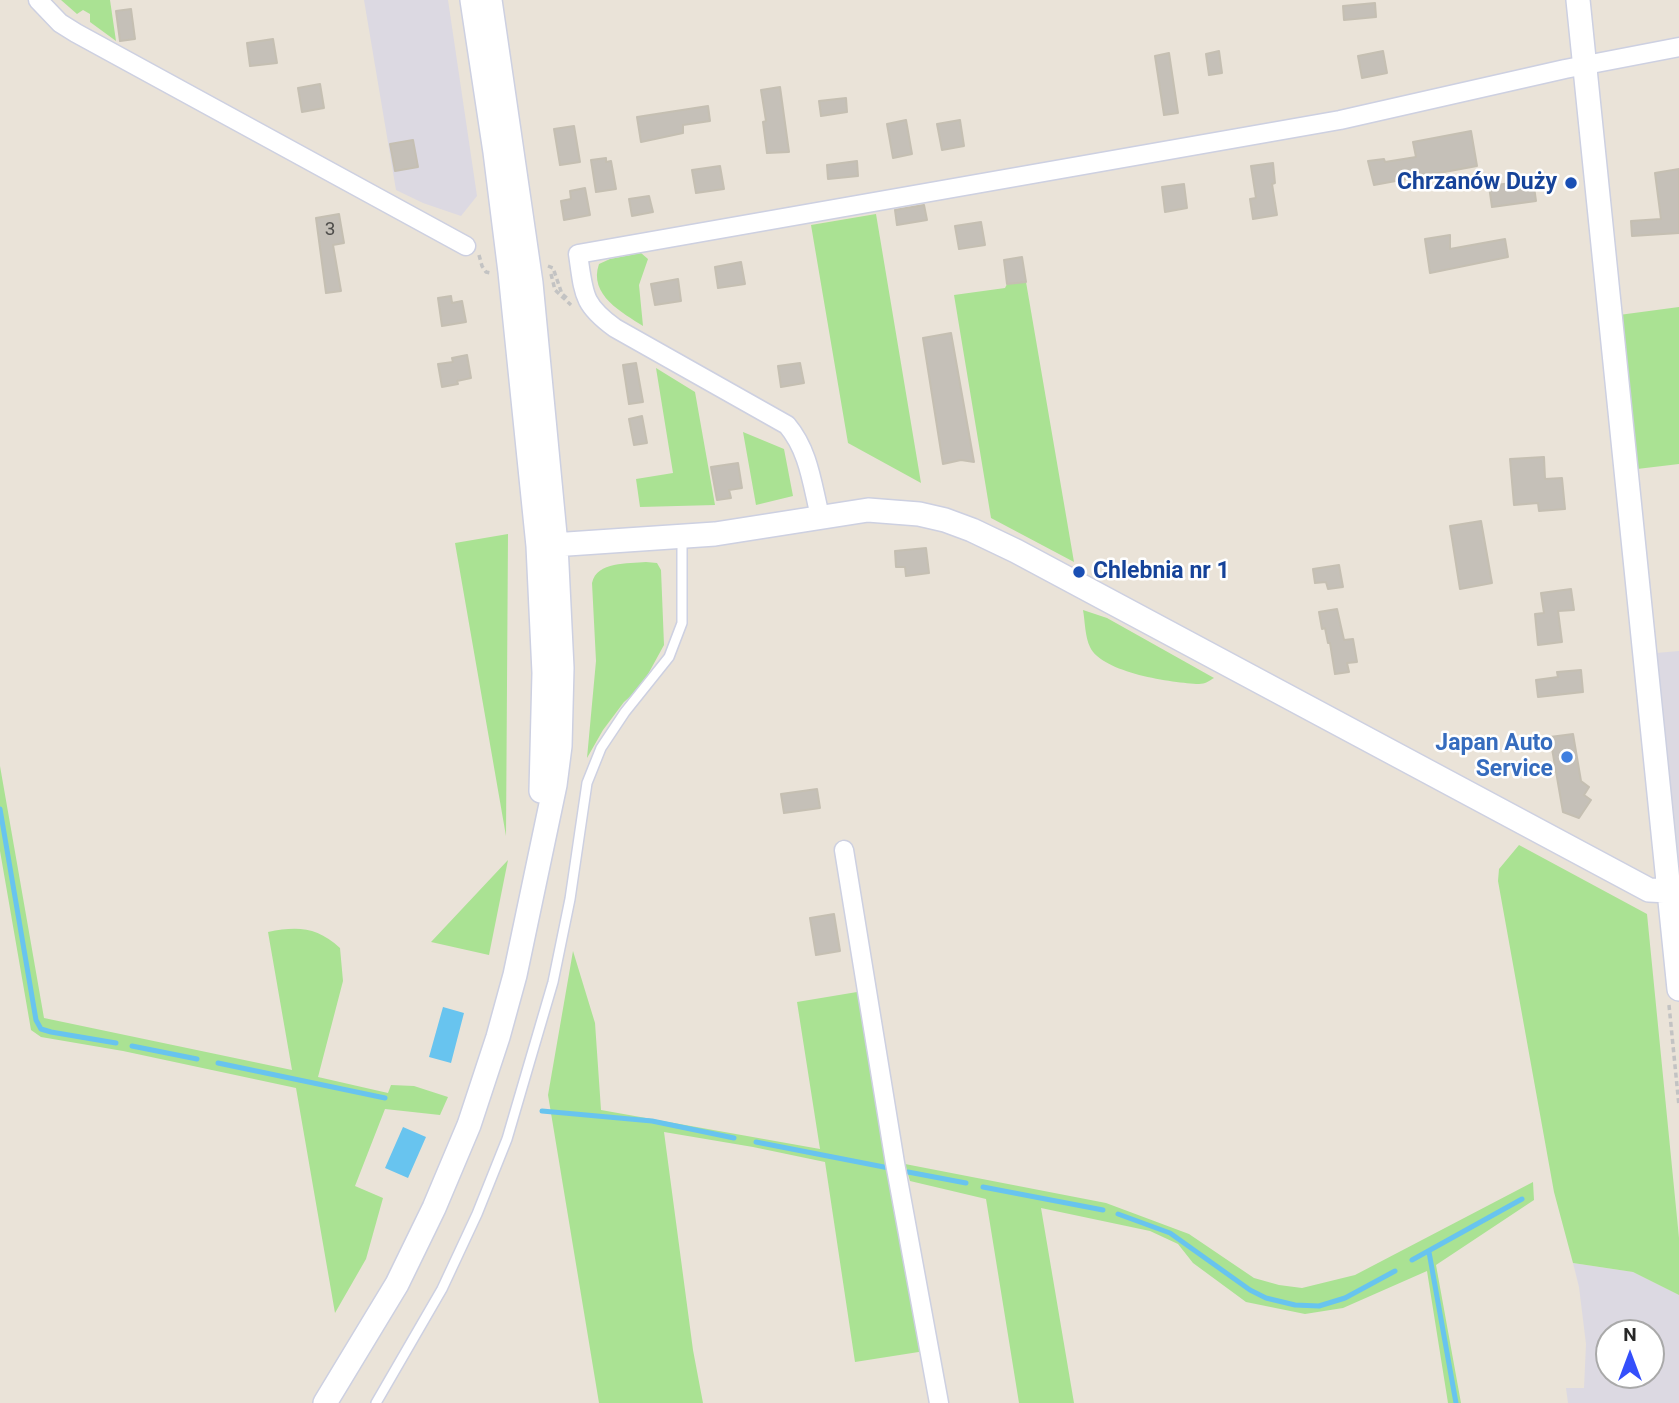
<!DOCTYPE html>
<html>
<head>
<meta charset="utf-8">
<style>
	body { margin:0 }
	#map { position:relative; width:1679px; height:1403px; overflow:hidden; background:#eae3d8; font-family:Roboto,sans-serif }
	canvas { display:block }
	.north { position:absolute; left:1595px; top:1319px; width:70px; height:70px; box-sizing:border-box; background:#fff; border:2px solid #a9a9a9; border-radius:50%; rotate:0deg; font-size:19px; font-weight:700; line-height:28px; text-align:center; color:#272727 }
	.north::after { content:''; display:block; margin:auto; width:24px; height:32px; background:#344ffb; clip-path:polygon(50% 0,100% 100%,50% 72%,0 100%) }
</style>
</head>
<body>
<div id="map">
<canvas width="1679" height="1403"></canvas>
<div class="north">N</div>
</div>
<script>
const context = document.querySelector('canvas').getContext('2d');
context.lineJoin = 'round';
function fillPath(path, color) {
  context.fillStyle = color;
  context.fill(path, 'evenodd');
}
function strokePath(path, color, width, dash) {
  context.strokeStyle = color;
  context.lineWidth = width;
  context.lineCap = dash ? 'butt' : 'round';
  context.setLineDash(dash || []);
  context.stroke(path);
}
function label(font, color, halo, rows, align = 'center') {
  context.font = font + ' Roboto,sans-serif';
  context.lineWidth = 5;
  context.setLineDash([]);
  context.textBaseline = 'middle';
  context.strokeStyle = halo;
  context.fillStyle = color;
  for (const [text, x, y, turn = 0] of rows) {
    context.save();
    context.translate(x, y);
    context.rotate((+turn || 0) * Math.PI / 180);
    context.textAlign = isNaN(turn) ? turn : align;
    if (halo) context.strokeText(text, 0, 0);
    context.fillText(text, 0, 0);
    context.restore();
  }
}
const industrial = new Path2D(`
	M 364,0 L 448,0 L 477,196 L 461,216 L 423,203 L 396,190 Z
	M 1679,651 L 1679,884 L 1656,653 Z
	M 1573,1263 L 1633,1272 L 1679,1295 L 1679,1403 L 1568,1403 L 1566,1388 L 1584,1388 L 1586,1344 L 1579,1287 ZM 1609,1333 L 1651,1333 L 1651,1375 L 1609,1375 Z`);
const green = new Path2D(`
	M 61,0 L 110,0 L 116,41 L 90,22 L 90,14 L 83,10 L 77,14 Z
	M 876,214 L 921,483 L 848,443 L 811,225 Z
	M 641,253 L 648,259 L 639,285 L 643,326 C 623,313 588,295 599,264 L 610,259 Z
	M 1026,282 L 1074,562 L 991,518 L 954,295 L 1005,288 L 1007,284 Z
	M 1679,307 L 1679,464 L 1637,469 L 1619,315 Z
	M 656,368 L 695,392 L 715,505 L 640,507 L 636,479 L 673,473 Z
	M 743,432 L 784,449 L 793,496 L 756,505 Z
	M 508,534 L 506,836 L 455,543 Z
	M 646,562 L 657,563 L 661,570 L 664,645 L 641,687 L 624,702 L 603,730 L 587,758 L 596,661 L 592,583 C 597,561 628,564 646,562 Z
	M 1083,610 L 1107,618 L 1214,678 C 1209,681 1205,684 1199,684 C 1173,683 1102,673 1090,647 C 1085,637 1085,621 1083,610 Z
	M 0,766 L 44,1018 L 292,1070 L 268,932 C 298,926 317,927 340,948 L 343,981 L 318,1077 L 388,1093 L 391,1085 L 414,1086 L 448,1097 L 440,1115 L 385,1109 L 355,1186 L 383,1198 L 366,1259 L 335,1313 L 296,1088 L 123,1051 L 41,1037 L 31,1030 L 0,851 Z
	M 1519,845 L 1647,914 L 1679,1238 L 1679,1295 L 1633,1272 L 1573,1263 L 1554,1192 L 1498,881 L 1499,869 Z
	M 508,860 L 489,955 L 431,942 Z
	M 573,951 L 595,1023 L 601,1110 L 820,1149 L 797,1002 L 863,991 L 925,1351 L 855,1362 L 825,1162 L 753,1147 L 664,1132 L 693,1350 L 703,1403 L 599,1403 L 548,1095 Z
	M 905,1164 L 1106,1203 L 1189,1234 L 1254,1278 L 1279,1285 L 1302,1288 L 1355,1275 L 1533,1182 L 1534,1200 L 1436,1265 L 1461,1403 L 1448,1403 L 1427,1271 L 1343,1308 L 1305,1314 L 1246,1302 L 1193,1263 L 1178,1244 L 1150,1231 L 1041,1208 L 1074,1403 L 1019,1403 L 986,1199 L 910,1181 Z`);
const water = new Path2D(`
	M 443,1007 L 464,1013 L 451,1063 L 429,1057 Z
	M 403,1127 L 426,1137 L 408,1178 L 385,1168 Z`);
const stream = new Path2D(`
	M 0,809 L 36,1020 L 41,1029 L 51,1032 L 116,1043
	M 132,1046 L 197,1059
	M 218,1063 L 385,1098
	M 542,1111 L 652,1121 L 734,1138
	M 756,1142 L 889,1168
	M 908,1172 L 966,1183
	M 983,1187 L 1103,1210
	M 1118,1214 L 1170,1233 L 1250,1290 L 1266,1298 L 1295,1305 L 1319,1306 L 1345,1298 L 1395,1271
	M 1429,1252 L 1456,1403
	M 1412,1260 L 1522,1199`);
const building = new Path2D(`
	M 1375,3 L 1376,17 L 1344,20 L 1343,6 Z
	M 131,9 L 135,39 L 120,41 L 116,11 Z
	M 273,39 L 277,63 L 250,66 L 247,43 Z
	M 1219,51 L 1222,73 L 1209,75 L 1206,54 Z
	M 1383,51 L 1387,73 L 1362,78 L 1358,56 Z
	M 1169,53 L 1178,113 L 1164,115 L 1155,56 Z
	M 320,84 L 324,108 L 302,112 L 298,88 Z
	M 780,87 L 789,152 L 767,153 L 763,122 L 766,121 L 761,90 Z
	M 846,98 L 847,112 L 821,116 L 819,101 Z
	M 708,106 L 710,121 L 683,125 L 683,133 L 641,142 L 637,117 Z
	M 906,120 L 912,154 L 893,158 L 887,124 Z
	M 960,120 L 964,146 L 942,150 L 937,124 Z
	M 574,126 L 580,162 L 560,165 L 554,129 Z
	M 1471,131 L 1477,166 L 1374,185 L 1368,161 L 1384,159 L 1385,162 L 1416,157 L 1413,142 Z
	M 413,140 L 418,167 L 395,171 L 390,144 Z
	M 606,158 L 606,162 L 611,161 L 616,189 L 596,192 L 591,160 Z
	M 857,161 L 858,176 L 828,179 L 827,165 Z
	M 1273,163 L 1275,183 L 1272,184 L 1277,215 L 1253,219 L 1250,199 L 1256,198 L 1251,166 Z
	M 720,166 L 724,189 L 696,193 L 692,170 Z
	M 1679,169 L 1679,233 L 1632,236 L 1631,221 L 1661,219 L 1655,173 Z
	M 1533,180 L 1536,201 L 1492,207 L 1489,186 Z
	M 1184,184 L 1187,208 L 1165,212 L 1162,187 Z
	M 585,188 L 590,215 L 564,220 L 561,201 L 571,199 L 570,191 Z
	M 649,196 L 653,212 L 632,216 L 629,199 Z
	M 924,205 L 927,220 L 897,225 L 895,210 Z
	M 339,214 L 344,243 L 333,245 L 341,291 L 326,293 L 316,218 Z
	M 981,222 L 985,245 L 959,249 L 955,226 Z
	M 1450,235 L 1450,249 L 1505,239 L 1508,257 L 1430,273 L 1425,239 Z
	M 1022,257 L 1026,282 L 1007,284 L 1004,260 Z
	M 741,262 L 745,284 L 718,288 L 715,267 Z
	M 678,279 L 681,301 L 655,305 L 651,284 Z
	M 451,296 L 452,303 L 462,301 L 466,322 L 442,326 L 438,298 Z
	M 951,333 L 974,462 L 961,460 L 943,464 L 923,338 Z
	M 467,355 L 471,378 L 457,381 L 458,384 L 442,387 L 438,364 L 453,362 L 452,358 Z
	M 636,363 L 643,402 L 629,404 L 623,365 Z
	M 800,363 L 804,383 L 781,387 L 778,366 Z
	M 642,416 L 647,443 L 634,445 L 629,419 Z
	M 1544,457 L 1545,479 L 1562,478 L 1565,509 L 1539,511 L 1538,503 L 1514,505 L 1510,459 Z
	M 738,463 L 742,488 L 729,490 L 731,498 L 717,500 L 711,467 Z
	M 1481,521 L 1492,583 L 1460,589 L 1450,526 Z
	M 926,548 L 929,573 L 906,576 L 905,567 L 896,567 L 895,551 Z
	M 1339,565 L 1343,587 L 1328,589 L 1326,582 L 1315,583 L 1313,569 Z
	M 1571,589 L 1574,610 L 1558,611 L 1562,642 L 1538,645 L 1535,614 L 1544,613 L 1541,593 Z
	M 1337,609 L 1344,640 L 1353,639 L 1357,662 L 1347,663 L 1349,672 L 1335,674 L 1330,643 L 1328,643 L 1325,628 L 1322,629 L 1319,612 Z
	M 1581,670 L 1583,692 L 1538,697 L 1536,680 L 1558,677 L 1557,672 Z
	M 1573,734 L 1581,781 L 1589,787 L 1584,795 L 1591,800 L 1579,818 L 1563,812 L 1550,737 Z
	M 817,789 L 820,808 L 784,813 L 781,794 Z
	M 834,914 L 840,951 L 816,955 L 810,918 Z`);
const path = new Path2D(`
	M 479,255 L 482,266 L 486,272 L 491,273
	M 548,266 L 553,268 L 562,294 L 568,299
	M 551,274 L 555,290 L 571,305
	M 1669,1005 L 1679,1106`);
const lane = new Path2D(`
	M 376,1403 L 442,1289 L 477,1214 L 507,1139 L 553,982 L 570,899 L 587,783 L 601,748 L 625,712 L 669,657 L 682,623 L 682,537`);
const street = new Path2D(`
	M 38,0 L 60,23 L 76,33 L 466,246
	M 820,516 C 812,484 809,451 787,425 L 615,328 C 582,304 584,294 578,254 L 1340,120 L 1565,69 L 1679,47
	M 844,850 L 895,1163 L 939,1403`);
const secondary = new Path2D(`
	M 472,0 L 495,152 L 510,272 L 538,546 L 544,673 L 541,791
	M 1578,0 L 1679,989
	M 538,546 L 715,534 L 868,510 L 919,514 L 945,520 L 972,530 L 1016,551 L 1649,890 L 1669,891
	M 325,1403 L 397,1284 L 434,1208 L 469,1125 L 498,1037 L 515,975 L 555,785 L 560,746 L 562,668 L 556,545 L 531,283 L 490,0`);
const markers = [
	[1571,183,7,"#1a4fb4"],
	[1079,572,7,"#1a4fb4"],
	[1567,757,7,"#3f7fe0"]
];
const numberNames = [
	["3",330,230]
];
const transitNames = [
	["Chrzanów Duży",1557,183],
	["Chlebnia nr 1",1093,572,"left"]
];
const shopNames = [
	["Japan Auto",1553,744],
	["Service",1553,770]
];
fillPath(industrial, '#dcd9e2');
fillPath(green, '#aae293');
fillPath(water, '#68c4ef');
strokePath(stream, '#68c4ef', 5);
fillPath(building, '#c5c0b8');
strokePath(building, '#c5bfb2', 2);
strokePath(lane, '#cdd0e1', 12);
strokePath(street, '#cdd0e1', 21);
strokePath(secondary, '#cdd0e1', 26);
strokePath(path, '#c3c3c3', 3.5, [5, 3.5]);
strokePath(lane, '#fff', 9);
strokePath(street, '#fff', 18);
strokePath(secondary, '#fff', 23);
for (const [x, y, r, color] of markers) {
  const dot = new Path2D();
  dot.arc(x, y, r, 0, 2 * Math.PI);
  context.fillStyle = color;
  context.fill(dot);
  strokePath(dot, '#fff', 2.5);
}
label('19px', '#4e4d4b', null, numberNames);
label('bold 23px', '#164399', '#fff', transitNames, 'right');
label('bold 23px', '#366cbe', '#fff', shopNames, 'right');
</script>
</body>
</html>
